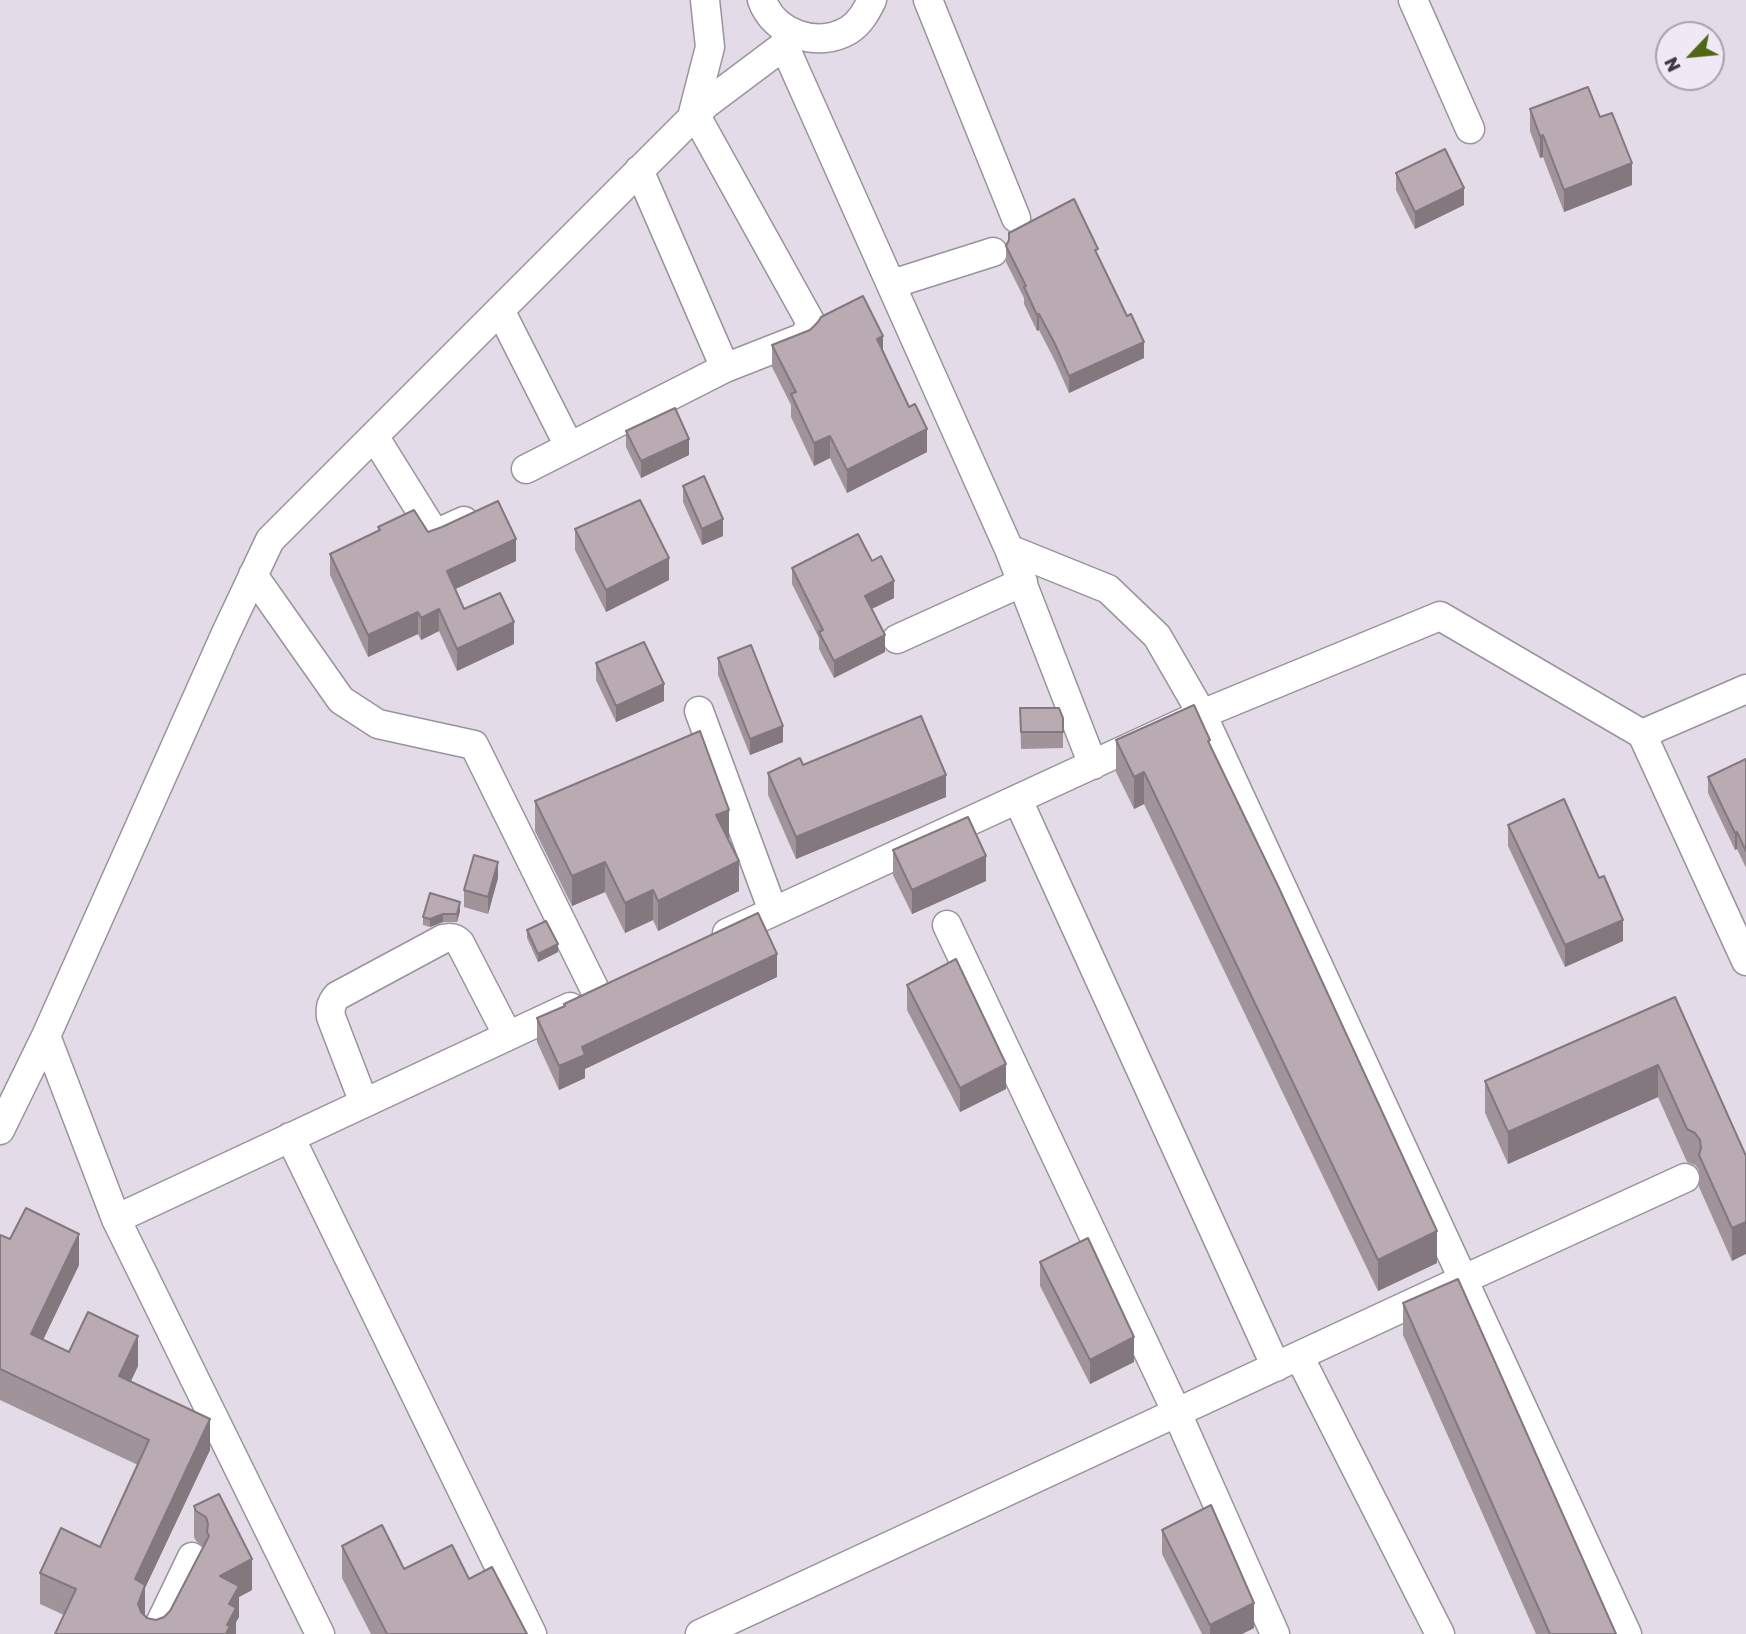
<!DOCTYPE html>
<html>
<head>
<meta charset="utf-8">
<style>
	body { margin:0 }
	#map { position:relative; width:1746px; height:1634px; overflow:hidden; background:#e3dbe8; font-family:Rubik,sans-serif }
	canvas { display:block }
	.north { position:absolute; left:1655px; top:21px; width:70px; height:70px; box-sizing:border-box; background:#f0e8f5; border:2px solid #a8a2ac; border-radius:50%; rotate:244deg; font-size:19px; font-weight:700; line-height:28px; text-align:center; color:#3c393e }
	.north::after { content:''; display:block; margin:auto; width:24px; height:32px; background:#4f6614; clip-path:polygon(50% 0,100% 100%,50% 72%,0 100%) }
</style>
</head>
<body>
<div id="map">
<canvas width="1746" height="1634"></canvas>
<div class="north">N</div>
</div>
<script>
const context = document.querySelector('canvas').getContext('2d');
context.lineJoin = 'round';
function strokePath(path, color, width, dash) {
  context.strokeStyle = color;
  context.lineWidth = width;
  context.lineCap = dash ? 'butt' : 'round';
  context.setLineDash(dash || []);
  context.stroke(path);
}
function fillPath(path, color) {
  context.fillStyle = color;
  context.fill(path, 'evenodd');
}
const minor = new Path2D(`
	M 762,0 C 774,34 818,49 849,30 C 860,23 866,12 872,0
	M 928,0 L 1016,218
	M 1413,0 L 1470,129
	M 784,45 L 1009,549 L 1093,765
	M 692,117 L 710,47 L 705,0
	M 639,170 L 725,368
	M 892,284 L 993,252
	M 500,310 L 569,446
	M 374,436 L 435,534 L 464,521
	M 526,469 L 725,368 L 804,337 L 811,323 L 695,114
	M 1009,549 L 1108,589 L 1157,636 L 1202,714 L 1627,1634
	M 253,575 L 341,700 L 378,724 L 474,745 L 597,994
	M 897,639 L 1023,582
	M 699,711 L 773,911
	M 1642,734 L 1746,961
	M 1018,800 L 1276,1367
	M 947,925 L 1177,1413 L 1275,1634
	M 727,933 L 1202,714 L 1440,616 L 1642,734 L 1746,689
	M 46,1036 L 116,1219 L 320,1634
	M 364,1103 L 331,1017 C 330,1008 331,1003 337,996 L 443,939 C 450,937 455,937 460,943 L 508,1036
	M 0,1130 L 46,1036 L 226,633 L 270,540 L 706,104 L 798,35
	M 290,1137 L 532,1634
	M 116,1219 L 570,1007
	M 1299,1356 L 1440,1634
	M 155,1634 L 192,1557
	M 700,1634 L 1462,1280 L 1685,1178`);
const wall = new Path2D(`
	M 1530,109 L 1600,117 L 1632,185 L 1564,212 L 1543,157 L 1540,158 L 1530,131 Z
	M 1396,173 L 1464,205 L 1415,229 L 1396,190 Z
	M 1006,246 L 1098,257 L 1144,358 L 1069,393 L 1055,361 L 1039,330 L 1037,331 L 1024,304 L 1024,298 L 1006,262 Z
	M 772,345 L 883,351 L 927,452 L 847,493 L 830,458 L 814,466 L 791,417 L 791,405 L 772,367 Z
	M 626,431 L 689,455 L 641,478 L 626,447 Z
	M 683,486 L 723,536 L 702,545 L 683,502 Z
	M 378,527 L 428,532 L 516,561 L 455,589 L 464,609 L 514,644 L 457,671 L 439,631 L 421,640 L 418,634 L 368,657 L 330,575 L 330,554 L 378,531 Z
	M 575,529 L 669,580 L 606,612 L 575,550 Z
	M 872,561 L 894,598 L 872,609 L 885,652 L 834,678 L 819,649 L 819,638 L 792,584 L 792,568 Z
	M 718,658 L 783,742 L 750,755 L 718,675 Z
	M 596,663 L 664,701 L 616,722 L 596,680 Z
	M 1020,708 L 1063,718 L 1063,748 L 1021,749 Z
	M 1116,740 L 1210,746 L 1437,1263 L 1378,1291 L 1144,804 L 1134,809 L 1116,772 Z
	M 1746,759 L 1746,868 L 1737,849 L 1735,850 L 1708,793 L 1708,777 Z
	M 803,765 L 946,797 L 796,859 L 768,795 L 768,773 Z
	M 535,801 L 729,840 L 739,891 L 658,931 L 653,920 L 625,933 L 605,892 L 572,906 L 535,831 Z
	M 1508,825 L 1623,941 L 1565,967 L 1508,846 Z
	M 893,850 L 986,881 L 912,914 L 893,875 Z
	M 498,878 L 488,914 L 464,907 L 464,890 Z
	M 460,911 L 457,922 L 443,922 L 430,927 L 423,925 L 423,917 Z
	M 527,930 L 558,952 L 538,962 L 527,938 Z
	M 777,977 L 585,1069 L 585,1078 L 559,1090 L 537,1042 L 537,1018 L 564,1006 L 564,1004 Z
	M 907,985 L 1006,1089 L 960,1112 L 907,1010 Z
	M 1675,997 L 1746,1156 L 1732,1261 L 1699,1187 L 1699,1170 L 1695,1165 L 1687,1162 L 1658,1097 L 1508,1164 L 1485,1113 L 1485,1081 Z
	M 0,1235 L 10,1239 L 79,1265 L 43,1340 L 69,1352 L 138,1366 L 130,1382 L 210,1450 L 145,1588 L 145,1616 L 147,1618 L 156,1620 L 164,1617 L 170,1611 L 204,1547 L 196,1541 L 194,1537 L 194,1506 L 219,1494 L 252,1590 L 239,1597 L 239,1617 L 236,1622 L 236,1634 L 64,1615 L 40,1604 L 40,1573 L 100,1547 L 138,1465 L 0,1400 Z
	M 1040,1262 L 1134,1362 L 1090,1384 L 1040,1286 Z
	M 1403,1303 L 1616,1634 L 1536,1634 L 1403,1335 Z
	M 1162,1530 L 1254,1628 L 1242,1634 L 1202,1634 L 1162,1554 Z
	M 342,1546 L 404,1569 L 469,1579 L 527,1634 L 371,1634 L 342,1578 Z`);
const shadedWall = new Path2D(`
	M 1543,135 L 1543,157 L 1540,158 L 1540,136 Z
	M 1632,163 L 1632,185 L 1564,212 L 1564,190 Z
	M 1464,188 L 1464,205 L 1415,229 L 1415,212 Z
	M 1039,314 L 1039,330 L 1037,331 L 1037,315 Z
	M 883,336 L 883,359 L 877,339 Z
	M 1144,342 L 1144,358 L 1069,393 L 1069,376 Z
	M 927,429 L 927,452 L 847,493 L 847,470 Z
	M 830,436 L 830,458 L 814,466 L 814,443 Z
	M 689,439 L 689,455 L 641,478 L 641,461 Z
	M 723,519 L 723,536 L 702,545 L 702,529 Z
	M 516,539 L 516,561 L 447,593 L 447,571 Z
	M 669,558 L 669,580 L 606,612 L 606,590 Z
	M 894,581 L 894,598 L 865,612 L 865,596 Z
	M 439,609 L 439,631 L 421,640 L 421,618 Z
	M 418,612 L 418,634 L 368,657 L 368,635 Z
	M 514,622 L 514,644 L 457,671 L 457,649 Z
	M 885,635 L 885,652 L 834,678 L 834,661 Z
	M 664,684 L 664,701 L 616,722 L 616,706 Z
	M 783,726 L 783,742 L 750,755 L 750,739 Z
	M 1144,772 L 1144,804 L 1134,809 L 1134,777 Z
	M 946,775 L 946,797 L 796,859 L 796,837 Z
	M 729,810 L 729,840 L 716,845 L 716,815 Z
	M 1737,832 L 1737,849 L 1735,850 L 1735,833 Z
	M 986,856 L 986,881 L 912,914 L 912,890 Z
	M 739,861 L 739,891 L 658,931 L 658,901 Z
	M 498,862 L 498,878 L 488,914 L 488,897 Z
	M 605,862 L 605,892 L 572,906 L 572,876 Z
	M 653,890 L 653,920 L 625,933 L 625,903 Z
	M 460,902 L 460,911 L 457,922 L 457,914 Z
	M 443,914 L 443,922 L 430,927 L 430,919 Z
	M 1623,920 L 1623,941 L 1565,967 L 1565,945 Z
	M 558,944 L 558,952 L 538,962 L 538,954 Z
	M 777,954 L 777,977 L 585,1069 L 585,1078 L 559,1090 L 559,1066 L 582,1047 Z
	M 1006,1064 L 1006,1089 L 960,1112 L 960,1088 Z
	M 1658,1065 L 1658,1097 L 1508,1164 L 1508,1132 Z
	M 1746,1222 L 1746,1254 L 1732,1261 L 1732,1228 Z
	M 1437,1231 L 1437,1263 L 1378,1291 L 1378,1260 Z
	M 79,1234 L 79,1265 L 31,1365 L 31,1334 Z
	M 138,1336 L 138,1366 L 119,1407 L 119,1376 Z
	M 1134,1337 L 1134,1362 L 1090,1384 L 1090,1360 Z
	M 210,1419 L 210,1450 L 145,1588 L 145,1616 L 135,1610 L 135,1579 Z
	M 252,1559 L 252,1590 L 239,1597 L 239,1617 L 236,1622 L 236,1634 L 226,1634 L 220,1576 Z
	M 1254,1603 L 1254,1628 L 1242,1634 L 1210,1634 L 1210,1625 Z`);
const building = new Path2D(`
	M 1588,87 L 1600,117 L 1612,113 L 1632,163 L 1564,190 L 1543,135 L 1540,136 L 1530,109 Z
	M 1445,149 L 1464,188 L 1415,212 L 1396,173 Z
	M 1074,199 L 1098,249 L 1095,250 L 1127,316 L 1131,314 L 1144,342 L 1069,376 L 1055,344 L 1039,314 L 1037,315 L 1024,287 L 1026,286 L 1006,246 L 1009,240 L 1009,233 Z
	M 863,296 L 883,336 L 877,339 L 909,407 L 915,404 L 927,429 L 847,470 L 830,436 L 814,443 L 791,394 L 796,392 L 772,345 L 810,330 L 818,322 L 821,317 Z
	M 675,408 L 689,439 L 641,461 L 626,431 Z
	M 704,476 L 723,519 L 702,529 L 683,486 Z
	M 640,500 L 669,558 L 606,590 L 575,529 Z
	M 498,501 L 516,539 L 447,571 L 464,609 L 500,593 L 514,622 L 457,649 L 439,609 L 421,618 L 418,612 L 368,635 L 330,554 L 380,530 L 378,527 L 414,510 L 428,532 L 442,527 Z
	M 858,534 L 872,561 L 881,556 L 894,581 L 865,596 L 885,635 L 834,661 L 819,632 L 823,630 L 792,568 Z
	M 644,642 L 664,684 L 616,706 L 596,663 Z
	M 751,645 L 783,726 L 750,739 L 718,658 Z
	M 1194,705 L 1210,740 L 1208,741 L 1279,888 L 1437,1231 L 1378,1260 L 1144,772 L 1134,777 L 1116,740 Z
	M 1020,708 L 1059,708 L 1063,718 L 1063,732 L 1021,732 Z
	M 921,716 L 946,775 L 796,837 L 768,773 L 800,758 L 803,765 Z
	M 700,731 L 729,810 L 716,815 L 739,861 L 658,901 L 653,890 L 625,903 L 605,862 L 572,876 L 535,801 Z
	M 1746,759 L 1746,851 L 1737,832 L 1735,833 L 1708,777 Z
	M 1564,799 L 1599,878 L 1604,876 L 1623,920 L 1565,945 L 1508,825 Z
	M 968,817 L 986,856 L 912,890 L 893,850 Z
	M 474,855 L 498,862 L 488,897 L 464,890 Z
	M 430,893 L 460,902 L 457,914 L 443,914 L 430,919 L 423,917 Z
	M 758,913 L 777,954 L 582,1047 L 585,1055 L 559,1066 L 537,1018 L 565,1006 L 564,1004 Z
	M 546,921 L 558,944 L 538,954 L 527,930 Z
	M 956,959 L 1006,1064 L 960,1088 L 907,985 Z
	M 1675,997 L 1746,1156 L 1746,1222 L 1732,1228 L 1699,1155 L 1701,1148 L 1700,1140 L 1695,1133 L 1687,1129 L 1658,1065 L 1508,1132 L 1485,1081 Z
	M 26,1208 L 79,1234 L 31,1334 L 69,1352 L 88,1312 L 138,1336 L 119,1376 L 210,1419 L 135,1579 L 145,1585 L 138,1604 L 141,1612 L 147,1618 L 156,1620 L 164,1617 L 170,1611 L 209,1536 L 207,1532 L 208,1524 L 206,1517 L 196,1511 L 194,1506 L 219,1494 L 252,1559 L 220,1576 L 239,1586 L 229,1604 L 236,1608 L 227,1625 L 230,1626 L 226,1634 L 55,1634 L 76,1589 L 40,1573 L 61,1528 L 100,1547 L 149,1440 L 0,1369 L 0,1235 L 10,1239 Z
	M 1088,1238 L 1134,1337 L 1090,1360 L 1040,1262 Z
	M 1458,1279 L 1616,1634 L 1550,1634 L 1403,1303 Z
	M 1211,1505 L 1254,1603 L 1210,1625 L 1162,1530 Z
	M 382,1525 L 404,1569 L 452,1545 L 469,1579 L 492,1567 L 527,1634 L 387,1634 L 342,1546 Z`);
strokePath(minor, '#9a929e', 31);
strokePath(minor, '#fff', 28);
fillPath(wall, '#a09399');
fillPath(shadedWall, '#82787d');
fillPath(building, '#baabb2');
strokePath(building, '#82787d', 2);
</script>
</body>
</html>
